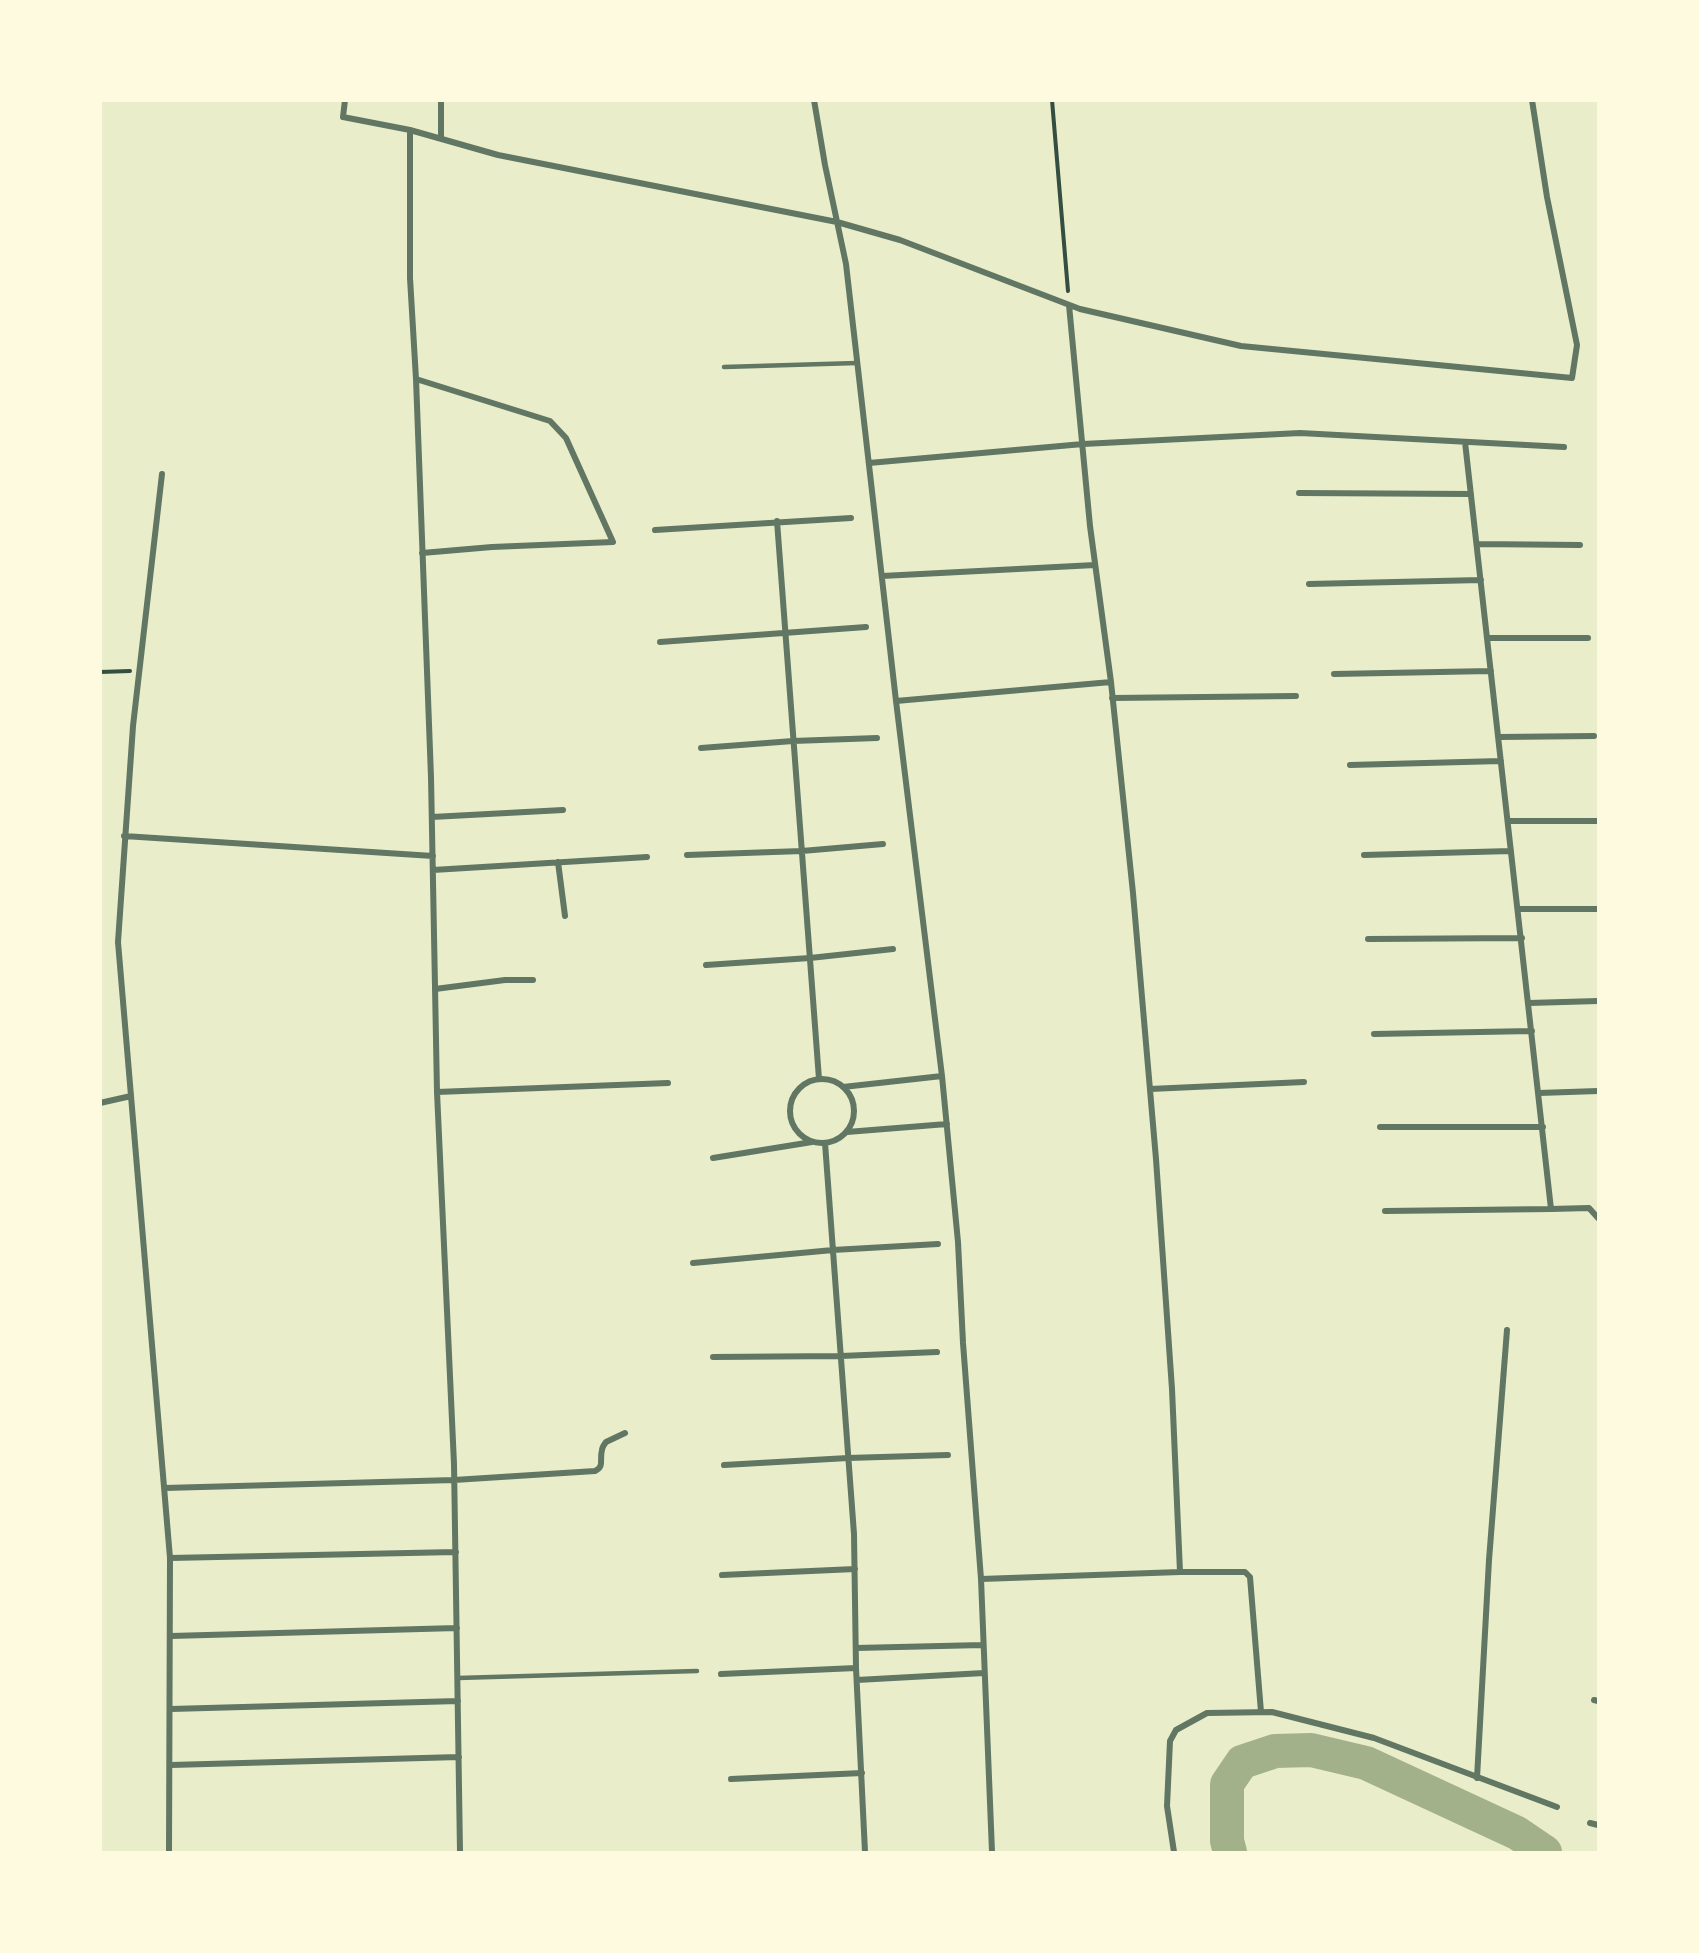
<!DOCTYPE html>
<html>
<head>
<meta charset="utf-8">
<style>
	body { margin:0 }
	#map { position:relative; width:1699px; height:1953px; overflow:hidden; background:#e9edc9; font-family:"Archivo Narrow",sans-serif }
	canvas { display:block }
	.frame { position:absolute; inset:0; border:102px solid #fefae0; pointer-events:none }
</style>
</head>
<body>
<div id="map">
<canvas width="1699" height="1953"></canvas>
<div class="frame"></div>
</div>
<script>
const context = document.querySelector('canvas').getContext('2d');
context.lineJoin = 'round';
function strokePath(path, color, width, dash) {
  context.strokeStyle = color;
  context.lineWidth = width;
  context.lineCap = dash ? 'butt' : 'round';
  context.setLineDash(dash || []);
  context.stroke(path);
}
const river = new Path2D(`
	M 1230,1852 L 1227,1841 L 1227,1784 L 1242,1762 L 1275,1751 L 1311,1750 L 1366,1763 L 1517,1833 L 1545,1852`);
const path = new Path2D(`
	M 1052,100 L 1068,291
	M 100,672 L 130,671`);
const service = new Path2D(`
	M 724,367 L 857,363
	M 458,1678 L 697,1671`);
const minor = new Path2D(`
	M 345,100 L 343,117 L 410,130 L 498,155 L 837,222 L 900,240 L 1080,309 L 1241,346 L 1572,378 L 1577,345 L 1547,197 L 1532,100
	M 814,100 L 825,165 L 846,264 L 896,701 L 942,1076 L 958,1242 L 963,1343 L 981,1579 L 992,1852
	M 410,130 L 410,278 L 416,379 L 431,777 L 437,1092 L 454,1464 L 460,1852
	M 441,139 L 441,100
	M 1069,305 L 1090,526 L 1111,682 L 1133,893 L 1156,1159 L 1172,1389 L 1180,1572
	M 416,379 L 550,421 L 566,438 L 613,542 L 492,547 L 422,553
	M 1465,442 L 1551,1209 L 1589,1208 L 1598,1218
	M 869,463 L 1083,444 L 1300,433 L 1564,447
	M 162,474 L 133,726 L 118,942 L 170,1558 L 169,1852
	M 1299,493 L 1471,494
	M 777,521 L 819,1079
	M 655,530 L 851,518
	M 1477,544 L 1580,545
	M 882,576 L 1095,565
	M 1309,584 L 1481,580
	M 1487,638 L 1588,638
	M 660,642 L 866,627
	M 1334,674 L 1491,671
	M 1112,698 L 1296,696
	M 896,701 L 1111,682
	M 1499,737 L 1594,736
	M 701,748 L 793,741 L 877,738
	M 1350,765 L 1501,761
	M 432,817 L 563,810
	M 1508,821 L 1598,821
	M 124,836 L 433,856
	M 687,855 L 802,851 L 883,844
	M 1364,855 L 1511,851
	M 558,862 L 565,916
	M 433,870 L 647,857
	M 1518,909 L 1598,909
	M 1368,939 L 1522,938
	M 706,965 L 810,958 L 893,949
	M 435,989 L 505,980 L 533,980
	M 1529,1003 L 1598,1001
	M 1374,1034 L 1532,1031
	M790 1111a32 32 0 1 1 64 0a32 32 0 1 1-64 0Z
	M 843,1087 L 942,1076
	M 1150,1089 L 1304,1082
	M 437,1092 L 668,1083
	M 1539,1093 L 1598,1091
	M 100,1103 L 131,1096
	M 1380,1127 L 1543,1127
	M 847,1132 L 947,1124
	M 825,1143 L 854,1534 L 856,1668 L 865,1852
	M 713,1158 L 812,1142
	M 1385,1211 L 1551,1209
	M 693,1263 L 833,1250 L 938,1244
	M 713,1357 L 841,1356 L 937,1352
	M 724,1465 L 848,1458 L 948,1455
	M 165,1488 L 454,1480 L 595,1471 C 605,1466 599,1460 602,1450 C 602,1447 604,1445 606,1442 L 625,1433
	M 170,1558 L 456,1552
	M 722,1575 L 855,1569
	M 981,1579 L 1180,1572 L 1245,1572 L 1250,1577 L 1261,1712
	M 171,1636 L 457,1628
	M 856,1648 L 983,1645
	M 721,1674 L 856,1668
	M 857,1680 L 984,1673
	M 1594,1700 L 1598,1701
	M 171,1709 L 458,1701
	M 171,1765 L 459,1757
	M 1477,1778 L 1489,1560 L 1507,1330
	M 731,1779 L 862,1773
	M 1590,1823 L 1598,1825
	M 1174,1852 L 1167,1806 L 1170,1741 L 1176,1730 L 1207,1713 L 1272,1712 L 1374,1738 L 1557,1807`);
strokePath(river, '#a3b18a', 34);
strokePath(path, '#344e41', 4);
strokePath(service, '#617663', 4.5);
strokePath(minor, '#617663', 6);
</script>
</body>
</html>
